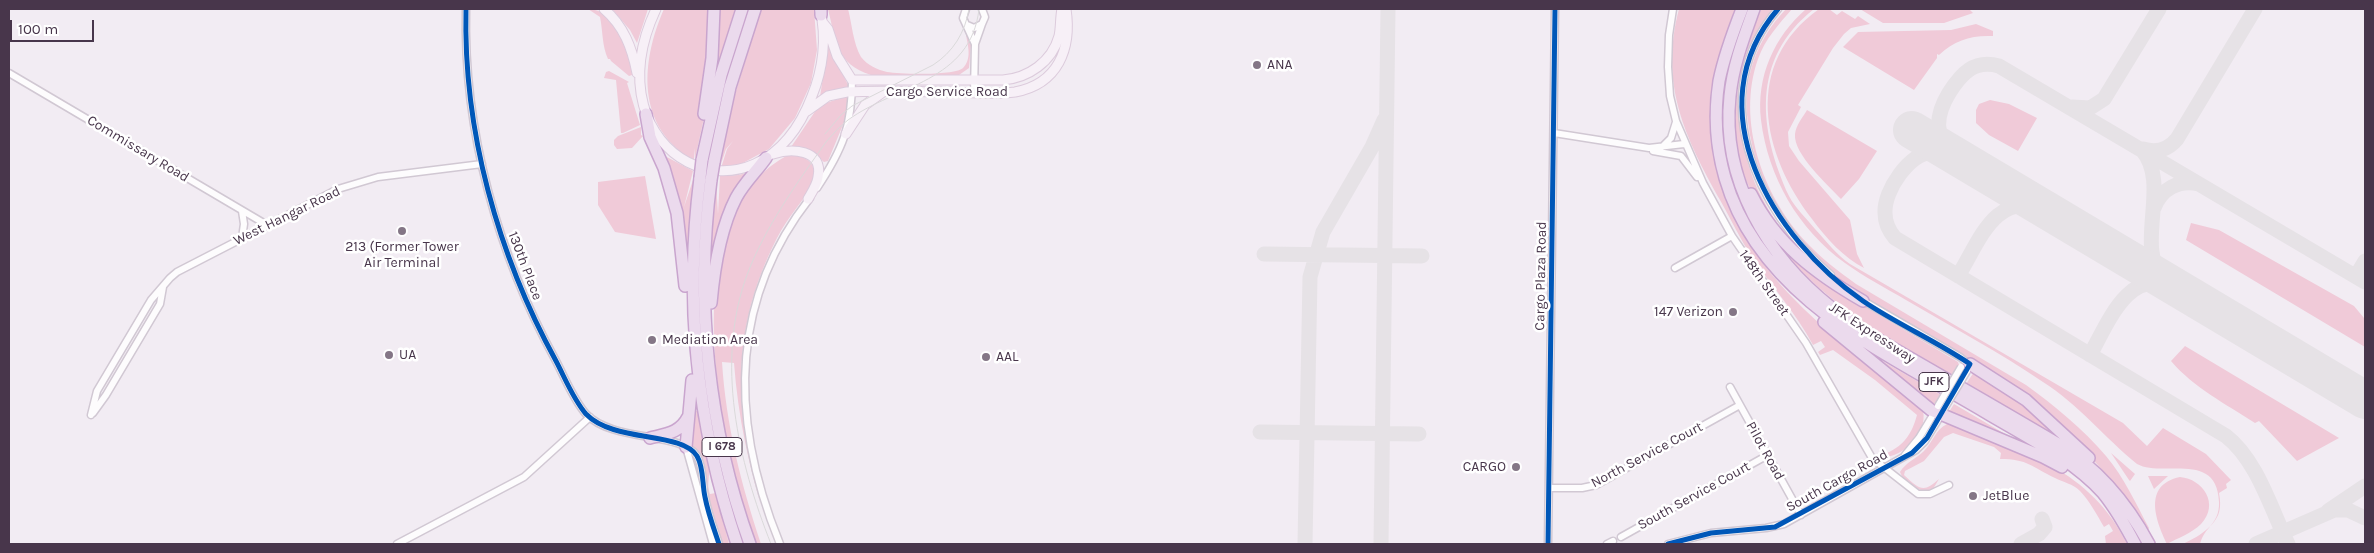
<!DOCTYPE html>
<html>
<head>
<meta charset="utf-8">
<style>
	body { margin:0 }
	#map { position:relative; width:2374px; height:553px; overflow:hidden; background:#f2ecf3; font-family:Karla,sans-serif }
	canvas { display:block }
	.frame { position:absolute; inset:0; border:10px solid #48364b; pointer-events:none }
	.scale { position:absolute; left:10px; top:20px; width:84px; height:22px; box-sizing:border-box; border:2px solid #48364b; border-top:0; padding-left:6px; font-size:15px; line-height:18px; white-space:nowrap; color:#48364b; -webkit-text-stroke:4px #fff; paint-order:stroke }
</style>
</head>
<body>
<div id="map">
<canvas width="2374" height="553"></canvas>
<div class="frame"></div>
<div class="scale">100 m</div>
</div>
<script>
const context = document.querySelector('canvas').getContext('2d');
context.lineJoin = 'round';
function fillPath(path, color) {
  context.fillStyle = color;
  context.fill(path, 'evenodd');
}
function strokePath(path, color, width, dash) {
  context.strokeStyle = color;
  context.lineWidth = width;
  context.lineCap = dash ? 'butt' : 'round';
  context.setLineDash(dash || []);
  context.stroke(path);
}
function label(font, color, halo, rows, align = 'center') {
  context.font = font + ' Karla,sans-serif';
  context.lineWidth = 5;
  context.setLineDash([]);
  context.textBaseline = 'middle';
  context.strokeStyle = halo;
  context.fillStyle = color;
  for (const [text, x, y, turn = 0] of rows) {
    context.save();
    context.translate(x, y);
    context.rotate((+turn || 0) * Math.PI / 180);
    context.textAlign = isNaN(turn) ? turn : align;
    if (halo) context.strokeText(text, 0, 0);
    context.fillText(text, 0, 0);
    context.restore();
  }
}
const green = new Path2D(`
	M 588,9 C 615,9 637,51 632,75 L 629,76 L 611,61 L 610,59 L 608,59 C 602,46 603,32 600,17 Z
	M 612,9 L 648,9 L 637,43 L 630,30 Z
	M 664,9 L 735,9 L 709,95 L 695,159 L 694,148 L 694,160 C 685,157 680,152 673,145 C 636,108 645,52 664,9 Z
	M 761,9 L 814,9 L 817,50 L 811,83 L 795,118 L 769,149 L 741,164 L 721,168 L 727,149 L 733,141 L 726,149 L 721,164 L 723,139 L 733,101 Z
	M 828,9 L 848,9 C 852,24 853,43 861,57 C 867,65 878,70 887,72 C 900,74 954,76 963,68 C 972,59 968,46 966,35 L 968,34 L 971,45 L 969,68 L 959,75 L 871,75 C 836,64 836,41 828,9 Z
	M 1679,9 L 1735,9 C 1727,31 1719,54 1714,78 C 1709,97 1710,119 1712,138 C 1722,262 1834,336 1922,407 C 1930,429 1908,454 1886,457 L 1887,453 C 1905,445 1912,433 1917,415 L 1875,380 L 1833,350 L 1820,355 L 1818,352 L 1825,347 L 1821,341 L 1813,345 C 1796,313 1772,287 1752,257 C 1740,239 1731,219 1720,200 C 1685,137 1659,84 1679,9 Z
	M 1761,9 L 1777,9 C 1729,58 1732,135 1760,194 C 1771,216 1785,235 1800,254 C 1785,236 1768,217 1755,197 C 1719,138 1739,68 1761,9 Z
	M 1786,9 L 1792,9 C 1779,24 1765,39 1758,59 C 1736,121 1763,196 1806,242 C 1821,258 1838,271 1856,284 L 2026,385 C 2054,405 2083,429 2106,456 C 2124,477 2136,504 2149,528 L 2148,531 C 2124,491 2094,459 2061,428 C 2051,419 2043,410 2033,402 C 2018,391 2000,382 1985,372 C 1956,354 1927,337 1898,319 C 1882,309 1864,300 1850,288 C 1799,246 1756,190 1748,122 C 1742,80 1756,40 1786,9 Z
	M 1806,9 L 1814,9 C 1750,59 1759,131 1789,196 C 1795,208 1807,219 1815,229 C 1826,241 1837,255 1850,264 L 2123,423 L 2147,446 L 2163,428 L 2206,454 L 2231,480 L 2226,484 L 2227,488 L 2219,493 C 2225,524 2206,522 2200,544 L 2183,544 C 2201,535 2220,525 2219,502 C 2217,450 2163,478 2137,464 C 2105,438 2078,404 2043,382 C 1999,352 1952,327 1906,300 C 1886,288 1864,277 1845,263 C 1798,229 1768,177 1761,120 C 1756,77 1774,37 1806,9 Z
	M 1819,9 L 1829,9 L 1837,15 L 1842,11 L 1855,19 L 1858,16 L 1870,24 L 1851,28 L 1844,34 L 1833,48 L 1798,105 L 1801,107 L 1788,132 L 1789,146 L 1799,161 L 1850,220 L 1857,254 L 1864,268 C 1844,258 1826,238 1812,219 C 1762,154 1742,64 1819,9 Z
	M 1860,9 L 1969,9 L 1973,13 L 1944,23 L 1883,23 Z
	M 1976,24 L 1993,31 L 1993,36 C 1971,35 1955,40 1939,55 L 1937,54 L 1937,58 L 1914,90 L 1843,47 L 1858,32 L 1951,30 Z
	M 828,43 L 848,85 L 847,88 L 820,97 Z
	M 609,71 L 629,82 L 627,83 L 640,125 L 623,133 L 621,133 L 616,80 L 604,78 L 606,72 Z
	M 847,96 L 847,115 L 828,161 L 824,162 L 808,149 L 791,147 L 816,110 L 826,103 Z
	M 1990,100 L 2009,104 L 2037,118 L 2018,151 L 1989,135 L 1976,123 L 1976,110 L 1979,104 Z
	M 1807,110 L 1877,151 L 1859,179 L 1841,199 C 1828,185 1793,154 1795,134 C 1796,125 1803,117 1807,110 Z
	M 641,127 L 641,135 L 643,136 L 632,148 L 617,149 L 614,145 L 614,140 L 618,136 Z
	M 790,154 C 805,157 814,160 816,177 C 806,199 788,216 777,238 C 727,337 736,416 765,519 C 749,467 738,417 734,363 L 722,362 C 726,425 741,484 761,544 L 756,544 C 720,444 669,215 790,154 Z
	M 665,156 L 693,171 L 684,207 L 694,177 L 695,177 L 687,269 Z
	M 752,171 L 713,257 L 710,257 L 716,182 L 718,214 L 720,176 L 739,175 Z
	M 645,176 L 656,239 L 615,232 L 598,205 L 598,182 Z
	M 2191,223 L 2219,230 L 2354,306 L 2364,318 L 2365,347 L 2186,240 Z
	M 1766,225 L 1852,299 L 1958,362 L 1959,365 L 1953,376 C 1882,334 1809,297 1766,225 Z
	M 2185,346 L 2339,438 L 2297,461 L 2259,421 L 2255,423 C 2226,404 2194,388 2171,361 Z
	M 1872,355 L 1941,395 L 1934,407 Z
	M 1974,372 L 2015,398 L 2059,437 L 1966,384 Z
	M 1954,404 L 2022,444 L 1947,415 Z
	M 694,411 L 697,411 L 705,448 C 704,456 710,464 709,473 C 709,481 707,486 710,494 L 716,493 L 729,544 L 722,544 L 710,508 L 703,459 L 689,442 Z
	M 1947,424 L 1953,424 C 2024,452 2091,470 2127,544 L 2106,544 L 2105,536 L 2113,531 L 2109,524 L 2104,527 C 2097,515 2089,500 2080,491 C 2073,484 2063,482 2055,478 C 2032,467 2028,459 2000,459 L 2001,453 L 1994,447 L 1953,433 L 1944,437 L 1924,461 L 1905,471 L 1904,475 C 1921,491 1924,492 1939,479 L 1933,489 C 1919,494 1905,485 1900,472 C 1906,462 1916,459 1924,451 C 1933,442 1935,430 1947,424 Z
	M 2111,453 L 2135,474 L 2130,481 L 2129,480 Z
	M 2148,476 L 2168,476 L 2154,489 Z
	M 2180,477 C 2203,479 2220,504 2201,524 C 2192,533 2178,538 2167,544 C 2156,521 2142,485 2180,477 Z`);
const taxiway = new Path2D(`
	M 2072,107 L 2090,108 L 2104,99 L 2159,9
	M 2143,149 C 2156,153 2168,150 2177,139 L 2255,9
	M 2142,150 C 2171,183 2135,246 2162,276 C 2175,290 2198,299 2214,309
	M 1957,157 C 1933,139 1935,116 1949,93 C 1961,74 1974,59 1999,66 L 2365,282
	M 1962,160 C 1953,156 1943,151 1932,152 C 1909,154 1884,190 1885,213 C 1885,222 1889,231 1895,238 L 2226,436 C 2257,460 2271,509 2288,544
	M 2154,208 C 2161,189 2179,179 2199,184
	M 1264,254 L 1422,256
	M 1958,276 C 1980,241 1994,191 2045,209
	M 2356,276 L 2365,261
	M 2090,355 C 2107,325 2129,265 2173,288
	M 1260,432 L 1419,434
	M 2328,511 L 2365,486
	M 1305,544 L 1310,277 L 1323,232 L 1372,147 L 1384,120
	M 1381,544 L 1388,9
	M 2021,544 L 2039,534 L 2045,527 L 2042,519
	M 2256,544 L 2334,510 L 2348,510 L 2365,518`);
const runway = new Path2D(`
	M 1912,130 L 2365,400`);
const street = new Path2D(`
	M 466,9 C 463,131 498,255 556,361 C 565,378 573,399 586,414 C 614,443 681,431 697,456 C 704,468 702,484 705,497 C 708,513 714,529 719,544
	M 966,9 L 963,18 L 975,44
	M 1673,9 L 1669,35 L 1668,67 L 1670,96 L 1676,121 L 1703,183 L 1732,236 L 1806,343 L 1872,458 L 1918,494 L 1930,494 L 1949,485
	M 1778,9 C 1704,94 1755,210 1831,275
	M 967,25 L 974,28 L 982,24 L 985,17 L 982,9
	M 9,73 L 267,225
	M 974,92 L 975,44 L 982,24
	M 1554,133 L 1649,148 L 1684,144
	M 1662,147 L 1671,138 L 1676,122
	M 1653,151 L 1681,156 L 1697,177
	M 817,188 C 843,149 852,126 852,80
	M 242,238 L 244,224 L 242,211
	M 1675,268 L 1732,236
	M 1862,300 L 1960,357 L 1970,365
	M 1730,387 L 1801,515
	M 93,413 L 106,395 L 160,304 L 163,287
	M 91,415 L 97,391 L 151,300 L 170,278 L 177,272 L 338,189 L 378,177 L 482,164
	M 686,447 L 713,544
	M 1905,455 L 1919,438 L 1936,410
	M 1549,488 L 1582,488 L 1596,485 L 1740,405
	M 1621,537 L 1768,455
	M 397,544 L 524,477 L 590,417
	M 780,544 C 731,424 727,304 810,198
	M 1548,544 L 1555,9
	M 1607,544 L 1613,541
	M 1668,544 L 1711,533 L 1766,528 L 1784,524 L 1916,450 L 1925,441 L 1943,412`);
const secondary = new Path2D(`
	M 604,9 C 624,26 632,48 637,73
	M 656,9 C 587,157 757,240 812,96 C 823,69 827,38 820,10
	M 823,23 L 828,29 L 837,56 L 852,80 L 1003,80 C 1028,78 1052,62 1059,36 C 1061,27 1060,18 1062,9
	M 807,111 L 828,96 L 847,92 C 881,90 916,92 950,92 C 971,92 994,95 1015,92 C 1058,84 1072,49 1066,9
	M 846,134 L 865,105 L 883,92
	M 773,154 C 791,148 824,149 818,177 C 817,185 812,192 808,199`);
const highway = new Path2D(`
	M 1742,9 C 1733,32 1724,56 1719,81 C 1714,113 1716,147 1725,178 C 1760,299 1886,353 1985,412 C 2025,436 2071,458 2103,493 C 2116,509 2126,527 2135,544
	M 1754,9 C 1744,37 1733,65 1730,96 C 1721,180 1767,257 1832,308 C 1862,332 1897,350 1931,370 C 1974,395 2016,419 2058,444 C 2099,469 2127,503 2149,544
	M 821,15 L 821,9
	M 646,114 L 650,137 L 664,168 L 677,213 L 685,286
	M 704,114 L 712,58 L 714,9
	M 702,160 L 721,75 L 742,9
	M 714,162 L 730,87 L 755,9
	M 700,178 C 684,302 697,425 737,544
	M 711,180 C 695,302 708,428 750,544
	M 1751,194 C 1776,244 1816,274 1863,301
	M 711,303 C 714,269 720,229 736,198 C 744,183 756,172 766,158
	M 1824,322 L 1931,410 L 2043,457 L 2062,467
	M 1970,364 L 2026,400 L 2089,458
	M 650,438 C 666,434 680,433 688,417
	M 686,447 L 692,380`);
const tram = new Path2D(`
	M 825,134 L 841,115 L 852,106 L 933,65 C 953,52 965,33 969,9
	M 771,544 C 738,461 715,362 747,275 C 765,227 797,183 826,142 C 833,134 840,126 848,120 C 896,85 971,82 979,9`);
const streetBridge = new Path2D(`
	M 1938,406 L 1961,367
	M 1944,409 L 1967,371`);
const highwayBridge = new Path2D(`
	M 700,178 L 702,160
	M 711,180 L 714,162`);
const cycleway = new Path2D(`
	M 466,9 C 463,131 498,255 556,361 C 565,378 573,399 586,414 C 614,443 681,431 697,456 C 704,468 702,484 705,497 C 708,513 714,529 719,544
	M 1548,544 L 1555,9
	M 1668,544 L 1711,533 L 1775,527 L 1912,453 L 1927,438 L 1970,364 C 1936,341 1897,324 1863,301 C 1773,239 1693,108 1778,9`);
const markers = [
	[1257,65,5,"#847686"],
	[402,231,5,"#847686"],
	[1733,312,5,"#847686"],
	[652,340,5,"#847686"],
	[389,355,5,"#847686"],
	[986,357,5,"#847686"],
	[1516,467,5,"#847686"],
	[1973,496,5,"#847686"]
];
const shields = [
	[1934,382,30],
	[722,447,40]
];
const shieldNames = [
	["JFK",1934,382],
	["I 678",722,447]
];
const poiNames = [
	["ANA",1267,65],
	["213 (Former Tower",402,247,"center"],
	["Air Terminal",402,263,"center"],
	["147 Verizon",1723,312,"right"],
	["Mediation Area",662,340],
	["UA",399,355],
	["AAL",996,357],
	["CARGO",1506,467,"right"],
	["JetBlue",1983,496]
];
const streetNames = [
	["Cargo Service Road",947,92],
	["Commissary Road",138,149,31],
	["West Hangar Road",287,216,-26],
	["130th Place",525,266,69],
	["Cargo Plaza Road",1541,276,-89],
	["148th Street",1764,283,55],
	["JFK Expressway",1872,333,33],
	["Pilot Road",1765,451,61],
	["North Service Court",1647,455,-28],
	["South Cargo Road",1837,481,-29],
	["South Service Court",1694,496,-29]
];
fillPath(green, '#f0cad8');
strokePath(taxiway, '#e6e2e6', 15);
strokePath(runway, '#e6e2e6', 38);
strokePath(street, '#d1c8d3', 9);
strokePath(secondary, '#dccbdc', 11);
strokePath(highway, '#c9a5ce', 14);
strokePath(street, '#fdfcfd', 6);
strokePath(secondary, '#f7f0f7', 9);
strokePath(highway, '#ebdaed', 11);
strokePath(tram, '#dad9da', 1);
strokePath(streetBridge, '#d1c8d3', 9, []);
strokePath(highwayBridge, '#c9a5ce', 14, []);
strokePath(streetBridge, '#fdfcfd', 6);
strokePath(highwayBridge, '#ebdaed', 11);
strokePath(cycleway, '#0057b8', 5);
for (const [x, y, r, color] of markers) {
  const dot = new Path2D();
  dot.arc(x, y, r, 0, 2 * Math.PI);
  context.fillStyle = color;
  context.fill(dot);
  strokePath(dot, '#fff', 2);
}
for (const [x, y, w] of shields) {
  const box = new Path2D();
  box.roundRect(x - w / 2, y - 9.5, w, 19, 4);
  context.fillStyle = '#fff';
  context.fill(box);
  strokePath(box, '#48364b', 1);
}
label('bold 12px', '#48364b', null, shieldNames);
label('14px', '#48364b', '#fff', poiNames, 'left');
label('14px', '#48364b', '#fff', streetNames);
</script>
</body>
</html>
